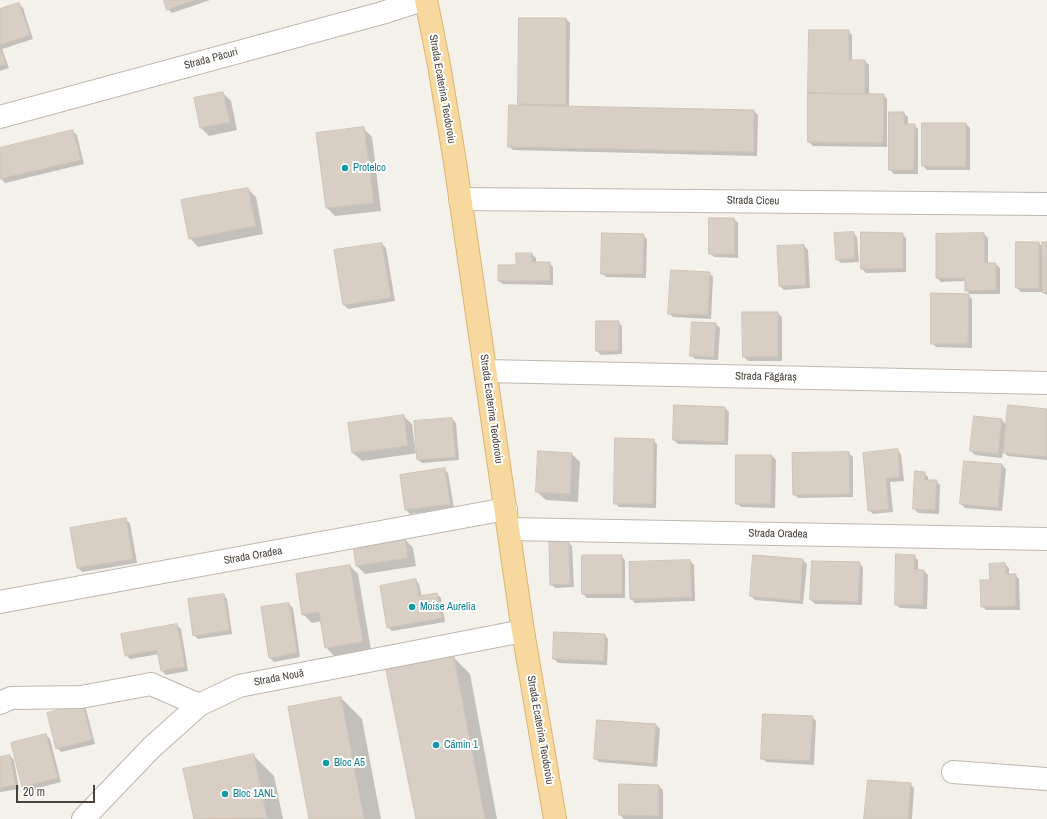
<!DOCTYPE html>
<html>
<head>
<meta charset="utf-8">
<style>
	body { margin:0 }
	#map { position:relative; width:1047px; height:819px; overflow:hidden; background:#f4f0ea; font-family:"Archivo Narrow",sans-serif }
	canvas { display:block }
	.scale { position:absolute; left:16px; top:785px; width:79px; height:18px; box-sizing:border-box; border:2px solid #484139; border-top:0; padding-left:5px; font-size:12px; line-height:14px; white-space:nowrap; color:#484139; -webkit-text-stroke:3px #fff; paint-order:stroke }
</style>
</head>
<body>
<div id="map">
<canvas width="1047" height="819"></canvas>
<div class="scale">20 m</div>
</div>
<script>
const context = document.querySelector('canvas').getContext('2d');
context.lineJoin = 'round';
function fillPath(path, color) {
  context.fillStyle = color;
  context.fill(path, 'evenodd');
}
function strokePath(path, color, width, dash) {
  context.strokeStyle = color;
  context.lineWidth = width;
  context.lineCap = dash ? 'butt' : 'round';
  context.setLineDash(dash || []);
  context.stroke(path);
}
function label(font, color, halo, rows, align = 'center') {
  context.font = font + ' "Archivo Narrow",sans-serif';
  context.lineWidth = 4;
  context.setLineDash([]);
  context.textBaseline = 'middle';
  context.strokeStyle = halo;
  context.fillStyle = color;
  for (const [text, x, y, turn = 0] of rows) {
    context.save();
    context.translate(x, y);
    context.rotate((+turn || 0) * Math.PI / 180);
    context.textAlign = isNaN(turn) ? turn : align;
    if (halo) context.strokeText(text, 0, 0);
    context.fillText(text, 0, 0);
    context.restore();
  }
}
const shadow = new Path2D(`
	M 165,0 L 210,0 L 172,13 L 168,9 Z
	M 19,4 L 23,8 L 33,39 L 2,49 L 9,68 L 0,71 L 0,10 Z
	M 520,19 L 566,19 L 570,23 L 569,107 L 754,111 L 758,115 L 757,156 L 513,150 L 509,146 L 519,106 Z
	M 810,31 L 848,31 L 852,35 L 852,61 L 865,61 L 869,65 L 869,95 L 883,95 L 887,99 L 887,147 L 813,146 L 809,142 Z
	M 223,93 L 231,101 L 237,130 L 209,136 L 201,128 L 195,99 Z
	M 890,113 L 904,113 L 908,117 L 908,125 L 914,125 L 918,129 L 918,174 L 894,174 L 890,170 Z
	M 923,124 L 966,124 L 970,128 L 970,170 L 927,170 L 923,166 Z
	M 364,129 L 372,137 L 381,211 L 335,216 L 327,208 L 318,134 Z
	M 73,132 L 77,135 L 84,164 L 5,183 L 1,179 L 0,149 Z
	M 248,189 L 256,197 L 263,234 L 198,247 L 190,238 Z
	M 710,219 L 734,219 L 738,223 L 738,258 L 714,257 L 710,253 Z
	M 853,233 L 857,237 L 859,262 L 841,263 L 837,259 Z
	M 902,234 L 906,238 L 906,272 L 866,273 L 862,269 Z
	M 984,234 L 988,238 L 988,264 L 996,264 L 1000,268 L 1000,294 L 970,294 L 966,290 L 966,281 L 941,282 L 937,278 Z
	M 643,235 L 647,239 L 646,278 L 606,277 L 602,273 Z
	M 1039,243 L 1043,247 L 1047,243 L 1047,295 L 1044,293 L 1044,282 L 1042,282 L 1042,292 L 1021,292 L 1017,288 Z
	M 382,244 L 386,248 L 395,301 L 348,309 L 344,305 L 335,251 Z
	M 804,246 L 808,250 L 810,288 L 784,290 L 780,286 Z
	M 532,254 L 536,258 L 536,263 L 549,263 L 553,267 L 553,285 L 503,284 L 499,281 Z
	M 709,273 L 713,277 L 711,319 L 673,317 L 669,313 Z
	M 968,295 L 972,299 L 972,348 L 936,347 L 932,343 Z
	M 778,313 L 782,317 L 782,361 L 748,361 L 744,357 Z
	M 618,322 L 622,326 L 622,354 L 601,355 L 597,351 Z
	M 716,324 L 720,328 L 718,360 L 695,359 L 691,355 Z
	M 675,406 L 725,408 L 729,412 L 728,445 L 678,444 L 674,440 Z
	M 1047,410 L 1047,460 L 1008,456 L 1003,451 L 1002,458 L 975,455 L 971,451 L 1002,420 L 1007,426 Z
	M 403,416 L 412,424 L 416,453 L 452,419 L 456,423 L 459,460 L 422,463 L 418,460 L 418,453 L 362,461 L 353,453 Z
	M 653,440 L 657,444 L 656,508 L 619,507 L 615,503 Z
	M 897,450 L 901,454 L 904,481 L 890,482 L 893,512 L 873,514 L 869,510 Z
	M 849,453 L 853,457 L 853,497 L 798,498 L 794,494 Z
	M 572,454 L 580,462 L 578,502 L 546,500 L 537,492 Z
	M 772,456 L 776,460 L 775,508 L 741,507 L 737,503 Z
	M 1002,465 L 1006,469 L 1002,511 L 965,508 L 961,504 Z
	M 444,469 L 448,473 L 454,508 L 410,514 L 406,510 L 401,475 Z
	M 924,473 L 928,477 L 928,481 L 936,481 L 940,485 L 939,514 L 918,513 L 914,509 Z
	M 126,520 L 130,523 L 137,563 L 82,572 L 78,568 Z
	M 405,539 L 413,548 L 416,566 L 365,574 L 357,566 Z
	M 568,542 L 572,546 L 574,587 L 555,588 L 551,584 Z
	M 621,556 L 625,560 L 625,598 L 587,598 L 583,594 Z
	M 754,556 L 803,560 L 807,564 L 803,604 L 755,600 L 751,596 Z
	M 914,556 L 918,560 L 918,571 L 924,571 L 928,575 L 927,609 L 900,608 L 896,604 Z
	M 690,561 L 694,565 L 695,601 L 635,603 L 631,599 Z
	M 859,563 L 863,567 L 862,605 L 815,604 L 811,600 Z
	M 1005,564 L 1009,568 L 1009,575 L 1015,575 L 1019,579 L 1020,610 L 986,610 L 982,606 L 991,581 Z
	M 350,566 L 358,574 L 371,650 L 334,656 L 326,647 L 322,621 L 312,623 L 303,614 Z
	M 415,580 L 419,584 L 422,597 L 437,594 L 441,598 L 445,622 L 392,631 L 388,627 Z
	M 223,595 L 227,599 L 232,634 L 198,639 L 194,635 Z
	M 289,604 L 293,608 L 300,657 L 274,662 L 270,658 Z
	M 177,625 L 181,629 L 188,671 L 166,675 L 162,671 L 159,654 L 130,659 L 126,655 Z
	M 605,635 L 608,639 L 607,665 L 558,663 L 554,659 Z
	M 454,658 L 470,674 L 497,819 L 417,819 Z
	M 341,698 L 362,719 L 381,819 L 310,819 Z
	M 82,705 L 86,709 L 95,744 L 61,752 L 57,748 Z
	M 812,717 L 816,721 L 814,765 L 766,762 L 762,758 Z
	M 656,725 L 660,729 L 657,767 L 599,762 L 595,758 Z
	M 46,735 L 50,739 L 61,782 L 27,791 L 23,787 Z
	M 253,755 L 274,776 L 283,819 L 195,819 L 185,770 Z
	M 10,756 L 14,760 L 19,789 L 0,792 L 0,758 Z
	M 910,784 L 914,788 L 912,819 L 865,819 Z
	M 620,785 L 659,786 L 663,790 L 663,819 L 624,819 L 620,815 Z`);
const building = new Path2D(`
	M 164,0 L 195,0 L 167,10 Z
	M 19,3 L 30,35 L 0,45 L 0,9 Z
	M 519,18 L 566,18 L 566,105 L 518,104 Z
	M 809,30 L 849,30 L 849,60 L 865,60 L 865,94 L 808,93 Z
	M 0,48 L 6,64 L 0,66 Z
	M 223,92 L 230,122 L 200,128 L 194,98 Z
	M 808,93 L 884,94 L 883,143 L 808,142 Z
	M 509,105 L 754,110 L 754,152 L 508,147 Z
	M 889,112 L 904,112 L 904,124 L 915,124 L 914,170 L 889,170 Z
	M 922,123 L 966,123 L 966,167 L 922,166 Z
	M 364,127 L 374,203 L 326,208 L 316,133 Z
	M 73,130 L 81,160 L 0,179 L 0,148 Z
	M 248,188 L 256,226 L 189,239 L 181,200 Z
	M 709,218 L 734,218 L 735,254 L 709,254 Z
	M 854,232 L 855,258 L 836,260 L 834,233 Z
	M 861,232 L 903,233 L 903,269 L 861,269 Z
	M 602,233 L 644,234 L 643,274 L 601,274 Z
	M 984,233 L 985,263 L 996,263 L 996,290 L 965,291 L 965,278 L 936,278 L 936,234 Z
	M 1016,242 L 1039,242 L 1039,289 L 1016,288 Z
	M 1042,242 L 1047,242 L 1047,293 L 1043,293 Z
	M 382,243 L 391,298 L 343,305 L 334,250 Z
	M 804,245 L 806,285 L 779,286 L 777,246 Z
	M 516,253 L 532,253 L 532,262 L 550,262 L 550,281 L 498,281 L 498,265 L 516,265 Z
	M 671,270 L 710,272 L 708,315 L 668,314 Z
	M 931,293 L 969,294 L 968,344 L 931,344 Z
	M 742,312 L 778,312 L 778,357 L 743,357 Z
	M 596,321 L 619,321 L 619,351 L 596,351 Z
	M 692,322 L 716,323 L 714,357 L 690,356 Z
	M 674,405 L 725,407 L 725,442 L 673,440 Z
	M 1008,405 L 1047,409 L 1047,457 L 1003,453 Z
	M 404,415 L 408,446 L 352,453 L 348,423 Z
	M 974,416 L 1002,419 L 998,454 L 970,451 Z
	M 452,418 L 456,457 L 417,460 L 414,421 Z
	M 615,438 L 654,439 L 653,504 L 614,504 Z
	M 898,449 L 900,477 L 886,479 L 889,509 L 868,511 L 863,453 Z
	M 538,451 L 572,453 L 570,494 L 536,492 Z
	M 849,452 L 850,494 L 793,495 L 792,453 Z
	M 736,455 L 772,455 L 771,504 L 736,504 Z
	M 964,461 L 1002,464 L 998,508 L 960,504 Z
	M 445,468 L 450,504 L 405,510 L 400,475 Z
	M 915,471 L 925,472 L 925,480 L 937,480 L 935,510 L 913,509 Z
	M 126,518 L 133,559 L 77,568 L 70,528 Z
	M 405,538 L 408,558 L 356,566 L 353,546 Z
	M 569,541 L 570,584 L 550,585 L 549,542 Z
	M 896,554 L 915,555 L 914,569 L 924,570 L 923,605 L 895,605 Z
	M 582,555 L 622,555 L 622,594 L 582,594 Z
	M 753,555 L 803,559 L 800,601 L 750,596 Z
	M 690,560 L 692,597 L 630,599 L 629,562 Z
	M 812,561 L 860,562 L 858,602 L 810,600 Z
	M 1005,563 L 1006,574 L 1016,574 L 1016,606 L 981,607 L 980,580 L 990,580 L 989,564 Z
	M 350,565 L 363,642 L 325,648 L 319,612 L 302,615 L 296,574 Z
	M 416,579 L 419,596 L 437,593 L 442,618 L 387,628 L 380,586 Z
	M 224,594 L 229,630 L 193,636 L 188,599 Z
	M 289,603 L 297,653 L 269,658 L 261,607 Z
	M 177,624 L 185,667 L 161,671 L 157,650 L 125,656 L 121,634 Z
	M 554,632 L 605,634 L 604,661 L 553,659 Z
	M 454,657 L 485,819 L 416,819 L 386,670 Z
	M 341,697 L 364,819 L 309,819 L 288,707 Z
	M 83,704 L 92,740 L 56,749 L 47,713 Z
	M 763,714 L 813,716 L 810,761 L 761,759 Z
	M 597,720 L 656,724 L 653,763 L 594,759 Z
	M 46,734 L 58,778 L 22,787 L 11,743 Z
	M 254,754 L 267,818 L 194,819 L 183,769 Z
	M 10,755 L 16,785 L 0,788 L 0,757 Z
	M 868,780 L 911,783 L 908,819 L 864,819 Z
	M 619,784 L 659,785 L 659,816 L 619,815 Z`);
const minor = new Path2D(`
	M 0,117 L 382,13 L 422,0
	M 460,199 L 1047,204
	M 486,371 L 1047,383
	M 509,529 L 1047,539
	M 0,602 L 506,509
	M 0,703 L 11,698 L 81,697 L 151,684 L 199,705
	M 953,772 L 1047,779
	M 83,819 L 151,748 L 199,705 L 239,686 L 523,631`);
const major = new Path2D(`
	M 426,0 L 439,65 L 455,162 L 523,631 L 555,819`);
const markers = [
	[345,168,4,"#0f9aa8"],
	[412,607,4,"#0f9aa8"],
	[436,745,4,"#0f9aa8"],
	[326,763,4,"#0f9aa8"],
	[225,794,4,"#0f9aa8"]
];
const streetNames = [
	["Strada Păcuri",211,59,-15],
	["Strada Ecaterina Teodoroiu",442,89,80],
	["Strada Ciceu",753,201,1],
	["Strada Făgăraș",766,377,1],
	["Strada Ecaterina Teodoroiu",491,409,82],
	["Strada Oradea",778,534,1],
	["Strada Oradea",253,556,-10],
	["Strada Nouă",279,678,-11],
	["Strada Ecaterina Teodoroiu",540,730,80]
];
const cultureNames = [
	["Protelco",353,168],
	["Moise Aurelia",420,607],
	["Cămin 1",444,745],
	["Bloc A5",334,763],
	["Bloc 1ANL",233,794]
];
fillPath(shadow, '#0003');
fillPath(building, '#d8cec3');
strokePath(building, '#cfc3b4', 1);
strokePath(minor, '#bfb7ad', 24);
strokePath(major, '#dcb470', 24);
strokePath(minor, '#fff', 22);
strokePath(major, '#f7d9a0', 22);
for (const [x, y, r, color] of markers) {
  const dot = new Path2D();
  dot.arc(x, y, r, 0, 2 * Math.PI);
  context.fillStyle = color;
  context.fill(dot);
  strokePath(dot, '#fff', 1.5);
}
label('11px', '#484139', '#fff', streetNames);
label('11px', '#0d838f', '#fff', cultureNames, 'left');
</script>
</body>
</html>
